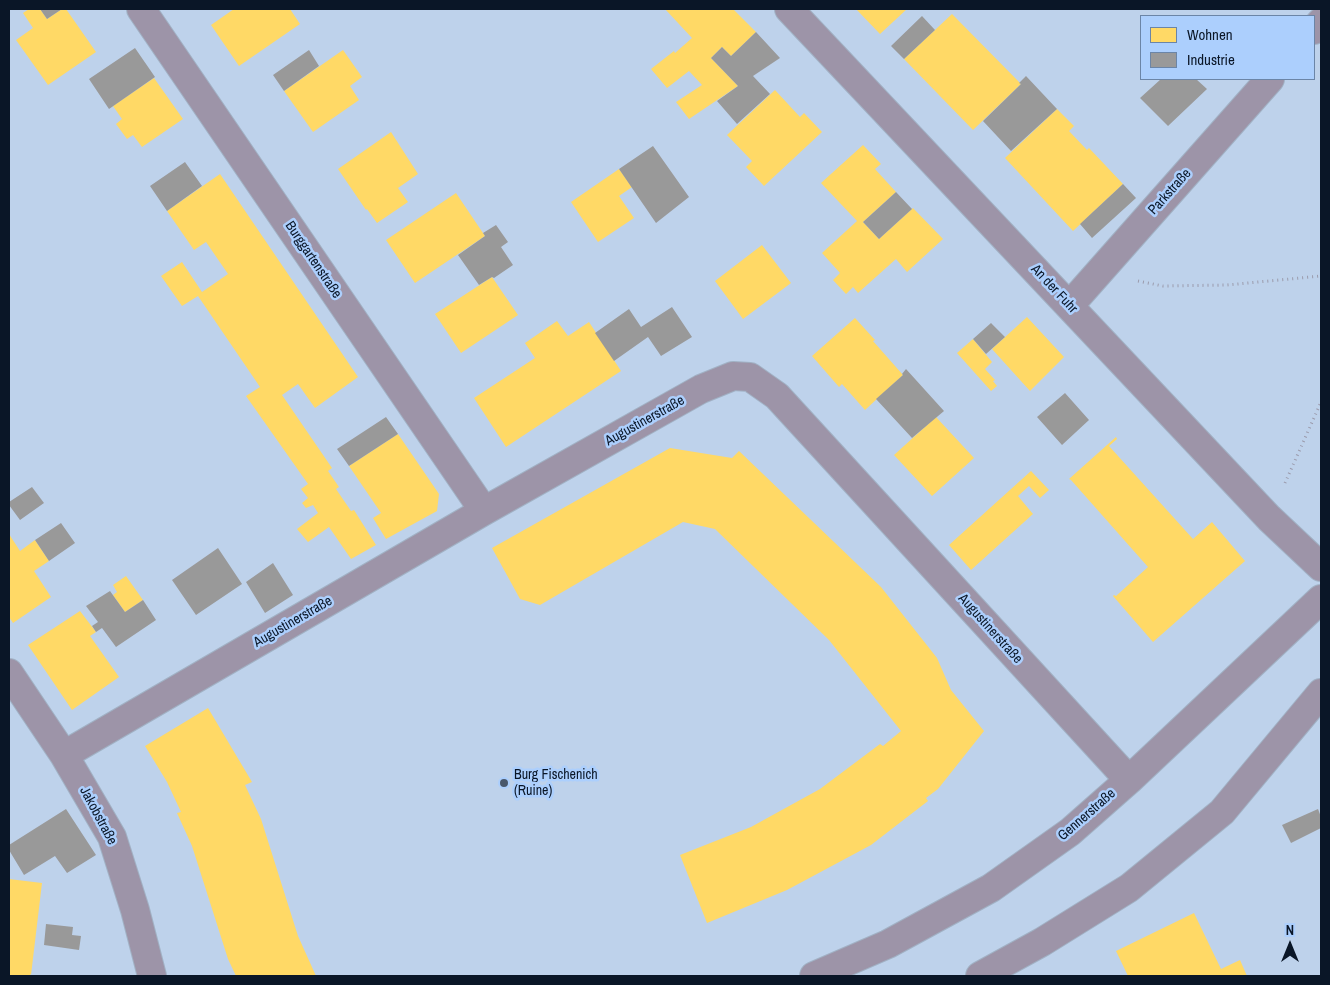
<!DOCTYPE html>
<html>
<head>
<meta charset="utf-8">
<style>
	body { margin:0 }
	#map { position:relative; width:1330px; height:985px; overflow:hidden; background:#bed2eb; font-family:"Archivo Narrow",sans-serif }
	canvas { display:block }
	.frame { position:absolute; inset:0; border:10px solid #0a1627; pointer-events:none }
	.legend { position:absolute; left:1140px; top:15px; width:175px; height:65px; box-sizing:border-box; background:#accffd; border:1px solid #6b85a7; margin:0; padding:6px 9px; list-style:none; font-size:15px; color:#0a1627 }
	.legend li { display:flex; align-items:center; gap:10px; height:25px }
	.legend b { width:25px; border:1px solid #6b85a7 }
	.north { position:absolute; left:1265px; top:920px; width:50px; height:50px; -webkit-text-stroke:4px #accffd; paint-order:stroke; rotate:0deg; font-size:14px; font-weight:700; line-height:20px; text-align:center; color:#0a1627 }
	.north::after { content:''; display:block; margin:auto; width:18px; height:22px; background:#0a1627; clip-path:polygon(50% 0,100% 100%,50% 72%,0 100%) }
</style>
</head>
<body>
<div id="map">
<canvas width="1330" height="985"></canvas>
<div class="frame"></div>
<ul class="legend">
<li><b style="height:14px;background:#ffd966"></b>Wohnen</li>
<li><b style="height:14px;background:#999"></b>Industrie</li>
</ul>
<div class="north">N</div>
</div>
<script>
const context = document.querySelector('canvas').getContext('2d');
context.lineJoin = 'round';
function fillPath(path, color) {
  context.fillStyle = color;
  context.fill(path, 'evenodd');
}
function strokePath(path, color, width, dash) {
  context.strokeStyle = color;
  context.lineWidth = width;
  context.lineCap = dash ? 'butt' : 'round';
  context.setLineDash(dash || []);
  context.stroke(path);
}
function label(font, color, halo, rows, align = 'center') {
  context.font = font + ' "Archivo Narrow",sans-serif';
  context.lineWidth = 5;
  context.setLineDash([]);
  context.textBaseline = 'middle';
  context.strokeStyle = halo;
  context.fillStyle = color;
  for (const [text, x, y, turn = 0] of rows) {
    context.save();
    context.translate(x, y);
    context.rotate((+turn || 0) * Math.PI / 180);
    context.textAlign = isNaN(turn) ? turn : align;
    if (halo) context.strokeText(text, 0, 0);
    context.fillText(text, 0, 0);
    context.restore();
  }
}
const homes = new Path2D(`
	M 29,9 L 40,9 L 47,19 L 62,9 L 66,9 L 96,52 L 48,85 L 16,40 L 33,28 L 23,13 Z
	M 234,9 L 290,9 L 300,24 L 239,66 L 211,25 Z
	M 665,9 L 733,9 L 756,32 L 731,56 L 722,47 L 711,58 L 738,86 L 689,119 L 676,102 L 702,85 L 689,71 L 667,88 L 651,69 L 674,51 L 675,53 L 692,38 Z
	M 856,9 L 907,9 L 880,34 Z
	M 952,14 L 1021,84 L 973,130 L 904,59 Z
	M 343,50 L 362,77 L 350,86 L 359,100 L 313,132 L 284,91 Z
	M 154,78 L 183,119 L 142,147 L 133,135 L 127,139 L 116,124 L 122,119 L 113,106 Z
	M 775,90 L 800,117 L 804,113 L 822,132 L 764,186 L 746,167 L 752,161 L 727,135 Z
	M 1057,109 L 1074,126 L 1069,131 L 1087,150 L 1089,148 L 1123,184 L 1073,231 L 1005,158 Z
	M 391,132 L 418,174 L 398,188 L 408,202 L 377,223 L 367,209 L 366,210 L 338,169 Z
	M 863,145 L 881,164 L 875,169 L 896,192 L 863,222 L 879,239 L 913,208 L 943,239 L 907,272 L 896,259 L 858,293 L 853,287 L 846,294 L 833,280 L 840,273 L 822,253 L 857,221 L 821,183 Z
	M 619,169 L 632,187 L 619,196 L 634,218 L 598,242 L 571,202 Z
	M 220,174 L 358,377 L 315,408 L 298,384 L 282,395 L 332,468 L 328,471 L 339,487 L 336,489 L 351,511 L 354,510 L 376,545 L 351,559 L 329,527 L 308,542 L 297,529 L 318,513 L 313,505 L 306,508 L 302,503 L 308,498 L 301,489 L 308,484 L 246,396 L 260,387 L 198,296 L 182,306 L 161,276 L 182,262 L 202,292 L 228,274 L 206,242 L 194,250 L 167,211 Z
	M 456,193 L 485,236 L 415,283 L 386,240 Z
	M 762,245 L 791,283 L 743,319 L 715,281 Z
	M 492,277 L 518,315 L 461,353 L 435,314 Z
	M 1027,317 L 1064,357 L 1030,391 L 992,349 Z
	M 855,318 L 875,340 L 873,341 L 903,375 L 865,410 L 842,384 L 839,387 L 812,356 Z
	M 557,321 L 568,336 L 589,322 L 621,371 L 506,447 L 474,398 L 535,358 L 525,343 Z
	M 973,339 L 992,362 L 985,369 L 995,380 L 993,381 L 997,386 L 991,391 L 957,353 Z
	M 936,417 L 974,458 L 932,496 L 894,455 Z
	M 398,434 L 439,494 L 437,511 L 386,539 L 373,518 L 381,513 L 349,466 Z
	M 1116,437 L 1117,439 L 1109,446 L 1193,539 L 1212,522 L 1245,561 L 1153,642 L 1113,596 L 1114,595 L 1116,596 L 1148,567 L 1071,480 L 1069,479 Z
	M 670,448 L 732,458 L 739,451 L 881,587 L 937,658 L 951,690 L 984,731 L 938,789 L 926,798 L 928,801 L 871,845 L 787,890 L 707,923 L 680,855 L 751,827 L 820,789 L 880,744 L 883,746 L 901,731 L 829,640 L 715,529 L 683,522 L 540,605 L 520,599 L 492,548 Z
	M 1031,471 L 1049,490 L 1040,498 L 1029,486 L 1018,496 L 1033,514 L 971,570 L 949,545 Z
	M 9,534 L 20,551 L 35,540 L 49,561 L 34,571 L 51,597 L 13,623 L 9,617 Z
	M 126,576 L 143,600 L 125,612 L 113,595 L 117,592 L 113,585 Z
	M 80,611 L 96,632 L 90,636 L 119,677 L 72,710 L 28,645 Z
	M 208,708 L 252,782 L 245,785 L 261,819 L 298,936 L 316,976 L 236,976 L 228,959 L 192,846 L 177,813 L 181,812 L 167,782 L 145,746 Z
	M 9,879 L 42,883 L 31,975 L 30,974 L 30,976 L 9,976 Z
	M 1194,913 L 1221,969 L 1240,960 L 1247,976 L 1128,976 L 1116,951 Z`);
const industry = new Path2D(`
	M 40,9 L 62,9 L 47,19 Z
	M 922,16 L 935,30 L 904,59 L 891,46 Z
	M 756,32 L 780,58 L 753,76 L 770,94 L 737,124 L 717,101 L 738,86 L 711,58 L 722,47 L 731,56 Z
	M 135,48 L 155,77 L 109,109 L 89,79 Z
	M 309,50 L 319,66 L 284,91 L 273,75 Z
	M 1026,76 L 1057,109 L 1011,151 L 983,121 L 1021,84 L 1019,83 Z
	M 1161,79 L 1196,79 L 1207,89 L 1168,126 L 1140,98 Z
	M 653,146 L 689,197 L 656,223 L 619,169 Z
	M 185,162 L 202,186 L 167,211 L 150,186 Z
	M 1123,184 L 1136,198 L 1092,238 L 1080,224 Z
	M 896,192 L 912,209 L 879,239 L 863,222 Z
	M 496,225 L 508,242 L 501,247 L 513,265 L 494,278 L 492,277 L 479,285 L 458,255 L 485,236 L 483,233 Z
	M 672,307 L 692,337 L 661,356 L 648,337 L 614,361 L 595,333 L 629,309 L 641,327 Z
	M 991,323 L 1005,337 L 986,354 L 973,339 Z
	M 906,369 L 944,411 L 912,438 L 876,399 L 903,375 L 902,374 Z
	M 1065,393 L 1089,420 L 1062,445 L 1037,417 Z
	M 386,417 L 398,434 L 349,466 L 337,449 Z
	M 32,487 L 44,503 L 20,520 L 9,505 L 9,502 Z
	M 61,523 L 75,543 L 49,561 L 35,540 Z
	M 218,548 L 242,584 L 196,615 L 172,580 Z
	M 273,563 L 293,595 L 265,613 L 246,582 Z
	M 110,591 L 125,612 L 143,600 L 156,620 L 116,647 L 102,628 L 96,632 L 92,626 L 98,622 L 86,606 Z
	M 66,809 L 96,855 L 67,873 L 55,856 L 24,875 L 9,850 L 9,845 Z
	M 1318,809 L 1321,817 L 1321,828 L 1291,843 L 1282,825 Z
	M 46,924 L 73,927 L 72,935 L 81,936 L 79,950 L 44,945 Z`);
const path = new Path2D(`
	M 1138,281 L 1163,286 L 1227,285 L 1321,276
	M 1285,483 L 1321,402`);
const minor = new Path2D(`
	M 141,9 L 484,511
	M 789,9 L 1269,518 L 1321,567
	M 1314,30 L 1321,22
	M 1070,305 L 1270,79
	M 9,673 L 64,755 L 112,837 L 135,910 L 152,976
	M 64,755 L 484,511 L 701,389 L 733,376 L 750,377 L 777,396 L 1129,780
	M 814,976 L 888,944 L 991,888 L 1070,832 L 1129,780 L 1321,599
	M 980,976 L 1042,942 L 1129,888 L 1222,812 L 1321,693`);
const markers = [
	[504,783,5,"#49586c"]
];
const streetNames = [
	["Parkstraße",1170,192,-48],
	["Burggartenstraße",313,260,56],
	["An der Fuhr",1054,289,47],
	["Augustinerstraße",645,421,-29],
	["Augustinerstraße",293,622,-30],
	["Augustinerstraße",990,629,48],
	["Gennerstraße",1087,815,-41],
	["Jakobstraße",98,816,62]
];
const poiNames = [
	["Burg Fischenich",514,775],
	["(Ruine)",514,791]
];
fillPath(homes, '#ffd966');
fillPath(industry, '#999');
strokePath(minor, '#a1b1c4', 30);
strokePath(path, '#9b9bac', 3, [1, 4]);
strokePath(minor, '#9d94a8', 28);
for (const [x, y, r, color] of markers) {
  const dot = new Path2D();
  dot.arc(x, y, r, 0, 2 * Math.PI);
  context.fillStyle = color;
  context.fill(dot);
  strokePath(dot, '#accffd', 2);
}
label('14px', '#0a1627', '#accffd', streetNames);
label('14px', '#0a1627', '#accffd', poiNames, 'left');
</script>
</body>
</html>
